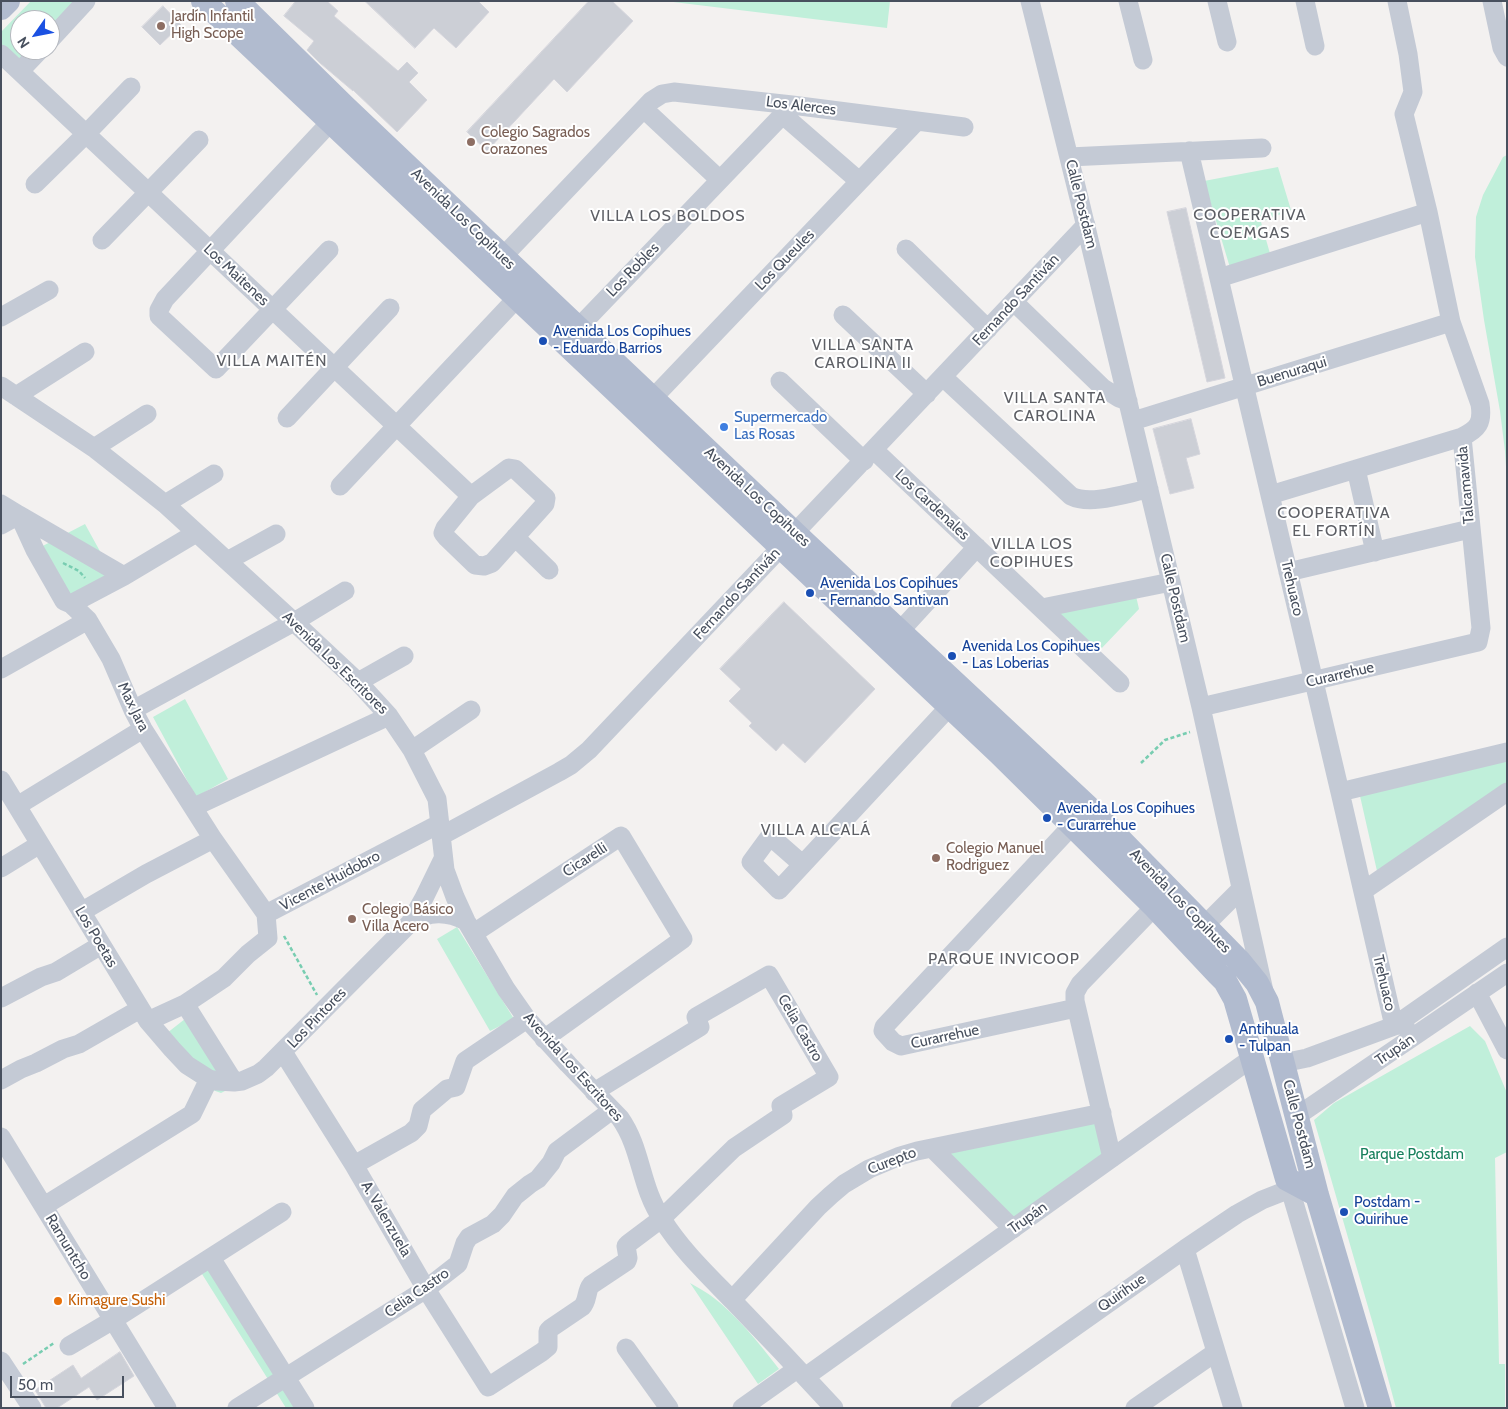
<!DOCTYPE html>
<html>
<head>
<meta charset="utf-8">
<style>
	body { margin:0 }
	#map { position:relative; width:1508px; height:1409px; overflow:hidden; background:#f3f1f0; font-family:Cabin,sans-serif }
	canvas { display:block }
	.frame { position:absolute; inset:0; border:2px solid #48505e; pointer-events:none }
	.north { position:absolute; left:10px; top:10px; width:50px; height:50px; box-sizing:border-box; background:#fff; border:1px solid #b6b9bf; border-radius:50%; rotate:237deg; font-size:14px; font-weight:700; line-height:20px; text-align:center; color:#48505e }
	.north::after { content:''; display:block; margin:auto; width:18px; height:22px; background:#1b51e2; clip-path:polygon(50% 0,100% 100%,50% 72%,0 100%) }
	.scale { position:absolute; left:10px; top:1376px; width:114px; height:22px; box-sizing:border-box; border:2px solid #48505e; border-top:0; padding-left:6px; font-size:15px; line-height:18px; white-space:nowrap; color:#48505e; -webkit-text-stroke:4px #fff; paint-order:stroke }
</style>
</head>
<body>
<div id="map">
<canvas width="1508" height="1409"></canvas>
<div class="frame"></div>
<div class="north">N</div>
<div class="scale">50 m</div>
</div>
<script>
const context = document.querySelector('canvas').getContext('2d');
context.lineJoin = 'round';
function fillPath(path, color) {
  context.fillStyle = color;
  context.fill(path, 'evenodd');
}
function strokePath(path, color, width, dash) {
  context.strokeStyle = color;
  context.lineWidth = width;
  context.lineCap = dash ? 'butt' : 'round';
  context.setLineDash(dash || []);
  context.stroke(path);
}
function label(font, color, halo, rows, align = 'center') {
  context.font = font + ' Cabin,sans-serif';
  context.lineWidth = 4;
  context.setLineDash([]);
  context.textBaseline = 'middle';
  context.strokeStyle = halo;
  context.fillStyle = color;
  for (const [text, x, y, turn = 0] of rows) {
    context.save();
    context.translate(x, y);
    context.rotate((+turn || 0) * Math.PI / 180);
    context.textAlign = isNaN(turn) ? turn : align;
    if (halo) context.strokeText(text, 0, 0);
    context.fillText(text, 0, 0);
    context.restore();
  }
}
const green = new Path2D(`
	M 31,1 L 94,1 L 50,47 L 50,20 L 20,20 L 20,50 L 47,50 L 20,79 L 1,62 L 1,32 Z
	M 665,1 L 890,1 L 887,28 Z
	M 1507,155 L 1507,482 L 1505,451 L 1500,411 L 1484,320 L 1475,257 L 1476,217 L 1483,195 L 1503,157 Z
	M 1278,167 L 1291,210 L 1261,222 L 1271,257 L 1231,271 L 1204,181 Z
	M 85,524 L 113,575 L 64,601 L 35,550 Z
	M 1136,596 L 1139,609 L 1100,650 L 1058,615 L 1062,608 Z
	M 185,699 L 228,779 L 196,797 L 153,717 Z
	M 1507,759 L 1507,784 L 1377,871 L 1360,796 Z
	M 457,927 L 514,1019 L 490,1031 L 437,939 Z
	M 190,1015 L 235,1086 L 221,1093 L 204,1087 L 186,1075 L 162,1037 Z
	M 1470,1026 L 1485,1041 L 1507,1093 L 1507,1152 L 1495,1158 L 1499,1364 L 1505,1364 L 1505,1408 L 1396,1408 L 1377,1338 L 1314,1120 L 1334,1103 Z
	M 1094,1123 L 1096,1126 L 1103,1155 L 1014,1218 L 952,1161 L 951,1153 Z
	M 212,1267 L 299,1408 L 286,1408 L 202,1274 Z
	M 690,1283 C 697,1287 704,1291 710,1295 C 736,1314 759,1343 779,1369 L 758,1384 Z`);
const building = new Path2D(`
	M 296,1 L 327,1 L 338,11 L 334,16 L 398,71 L 407,62 L 418,73 L 409,82 L 427,100 L 397,132 L 353,90 L 353,91 L 320,63 L 307,50 L 314,41 L 284,16 Z
	M 365,1 L 478,1 L 489,12 L 456,48 L 434,28 L 415,48 Z
	M 589,1 L 612,1 L 633,21 L 567,92 L 554,79 L 487,151 L 467,132 Z
	M 163,6 L 181,25 L 160,45 L 142,27 Z
	M 1186,208 L 1225,378 L 1207,382 L 1167,212 Z
	M 1191,419 L 1200,454 L 1186,458 L 1194,488 L 1170,494 L 1153,429 Z
	M 784,602 L 875,689 L 805,763 L 783,743 L 776,751 L 749,726 L 752,723 L 729,701 L 741,689 L 720,669 Z
	M 120,1352 L 134,1376 L 97,1400 L 89,1387 L 57,1408 L 46,1408 L 35,1390 L 73,1365 L 81,1378 Z`);
const path = new Path2D(`
	M 63,563 L 79,571 L 85,578
	M 1141,763 L 1165,740 L 1190,732
	M 284,936 L 317,995
	M 23,1364 L 54,1343`);
const minor = new Path2D(`
	M 1030,1 L 1080,202 L 1201,707 L 1264,991
	M 1128,1 L 1143,60
	M 1217,1 L 1227,42
	M 1305,1 L 1315,46
	M 1492,1 L 1502,48 L 1507,57
	M 50,40 L 86,1
	M 1,54 L 471,496
	M 20,71 L 40,50
	M 644,109 L 720,180
	M 783,115 L 859,181
	M 1189,151 L 1340,792 L 1394,1026 L 1507,947
	M 1069,157 L 1262,148
	M 35,184 L 86,134 L 131,87
	M 102,240 L 199,140
	M 906,249 L 988,329
	M 329,250 L 216,369 L 159,316 L 159,310 L 165,299 L 339,113
	M 493,267 L 651,101 L 662,94 L 674,92 L 792,105 L 964,127
	M 1219,278 L 1428,212
	M 1014,302 L 1103,388 L 1119,398 L 1128,401
	M 843,315 L 927,394
	M 1,317 L 49,290
	M 578,328 L 792,105
	M 943,377 L 1071,496 C 1091,506 1127,493 1149,489
	M 780,381 L 864,461
	M 1,386 L 94,448 L 165,504 L 294,622 L 358,682 L 389,716 L 412,750 L 437,799 L 445,870 L 455,897 L 466,921 L 506,989 L 527,1019 L 568,1064 L 620,1118 C 642,1149 640,1187 662,1219 C 682,1251 709,1276 734,1302 C 768,1337 801,1372 834,1408
	M 16,396 L 85,352
	M 653,398 L 917,121
	M 287,418 L 390,308
	M 1133,421 L 1451,322
	M 94,448 L 147,414
	M 874,450 L 1120,683
	M 509,468 L 515,469 L 546,498 L 545,504 L 492,563 L 484,566 L 475,565 L 447,538 L 443,533 L 445,528 L 471,496 Z
	M 1356,469 L 1375,552
	M 340,486 L 517,298
	M 1270,495 L 1462,437 C 1478,429 1483,423 1480,404 L 1451,322 L 1428,212 L 1404,114 L 1413,92 L 1408,54 L 1397,1
	M 1,504 L 19,515 L 35,550 L 64,601 L 71,604 L 88,620 L 111,659 L 133,710 L 143,729 L 213,839 L 266,914
	M 165,504 L 214,474
	M 1,525 L 19,515 L 124,576
	M 515,537 L 549,570
	M 227,561 L 276,534
	M 1288,572 L 1470,529
	M 71,604 L 124,576 L 196,533
	M 1042,608 L 1171,582
	M 900,631 L 977,547
	M 1,669 L 88,620
	M 358,682 L 404,656
	M 1201,707 L 1478,642 L 1481,628 L 1462,437
	M 133,710 L 294,622 L 345,591
	M 412,750 L 471,710
	M 1,780 L 148,1021 L 172,1049 L 187,1065 L 209,1079 L 217,1081 L 234,1082 L 242,1081 L 258,1074 L 266,1068 L 410,923 C 429,911 447,911 466,921
	M 1340,792 L 1507,752
	M 17,806 L 143,729
	M 194,807 L 389,716
	M 441,836 L 559,772 L 571,765 L 589,750 L 1086,225
	M 802,864 L 770,836 L 751,862 L 779,890 L 950,706
	M 1,868 L 40,844
	M 1363,891 L 1507,792
	M 81,912 L 146,874 L 213,839
	M 266,914 L 439,824
	M 410,923 L 424,898 L 443,859
	M 474,933 L 621,836 L 683,939 L 544,1039
	M 1196,934 L 1241,889
	M 1477,993 L 1507,1050
	M 1,998 L 41,977 L 56,972 L 101,945
	M 185,1004 L 234,1082
	M 1076,1008 L 901,1046 L 893,1042 L 883,1031 L 884,1027 L 1081,816
	M 148,1021 L 185,1004 L 224,978 L 248,954 L 268,938 L 266,914
	M 283,1052 L 354,1165 L 426,1289 L 488,1387 L 542,1352 L 548,1347 L 548,1331 L 551,1328 L 582,1307 C 588,1301 586,1291 591,1285 L 627,1261 L 628,1258 L 626,1246 L 629,1243 L 661,1219 L 734,1148 L 783,1115 L 781,1106 L 829,1077 L 769,975 L 696,1017 L 700,1027 L 594,1092
	M 1283,1063 L 1307,1058 L 1394,1026 L 1405,1024
	M 1,1080 L 21,1069 L 36,1063 L 63,1049 L 79,1044 L 140,1009
	M 1297,1116 L 1507,973
	M 1,1137 L 167,1408
	M 932,1148 L 1013,1229
	M 1112,1158 L 1075,1001 L 1075,993 L 1080,984 L 1164,897
	M 354,1165 L 411,1133 L 418,1126 L 422,1110 L 447,1089 L 456,1087 L 465,1061 L 527,1019
	M 1287,1179 L 1355,1408
	M 44,1206 L 192,1114 L 209,1079
	M 1185,1249 L 1233,1408
	M 211,1258 L 305,1408
	M 732,1300 L 818,1207 L 831,1195 L 844,1184 L 869,1169 L 900,1156 L 917,1151 L 1102,1113
	M 69,1346 L 113,1320 L 282,1212
	M 626,1348 L 669,1408
	M 1,1361 L 32,1408
	M 805,1377 L 1252,1058
	M 237,1408 L 426,1289 L 458,1264 L 465,1243 L 469,1237 L 493,1224 L 502,1215 L 515,1196 L 530,1184 L 538,1179 L 551,1163 L 557,1151 L 612,1110
	M 742,1408 L 797,1369
	M 960,1408 L 1185,1249 L 1237,1214 L 1262,1200 L 1290,1189
	M 1135,1408 L 1216,1352`);
const major = new Path2D(`
	M 203,1 L 999,753 L 1155,907 L 1218,974 L 1225,981 L 1235,999 L 1287,1179 L 1317,1195
	M 237,1 L 345,107 L 503,257 L 806,544 L 1089,808 L 1240,962 L 1257,983 L 1267,1002 L 1317,1195 L 1380,1408
	M 1,8 L 8,1`);
const markers = [
	[161,26,5,"#8d6e63"],
	[471,142,5,"#8d6e63"],
	[543,341,5,"#1a4fb4"],
	[724,427,5,"#3f7fe0"],
	[810,593,5,"#1a4fb4"],
	[952,656,5,"#1a4fb4"],
	[1047,818,5,"#1a4fb4"],
	[936,858,5,"#8d6e63"],
	[352,919,5,"#8d6e63"],
	[1229,1039,5,"#1a4fb4"],
	[1344,1212,5,"#1a4fb4"],
	[58,1301,5,"#e8710a"]
];
const educationNames = [
	["Jardín Infantil",171,17],
	["High Scope",171,34],
	["Colegio Sagrados",481,133],
	["Corazones",481,150],
	["Colegio Manuel",946,849],
	["Rodriguez",946,866],
	["Colegio Básico",362,910],
	["Villa Acero",362,927]
];
const streetNames = [
	["Los Alerces",801,106,7],
	["Calle Postdam",1081,204,76],
	["Avenida Los Copihues",463,219,44],
	["Los Queules",785,260,-46],
	["Los Robles",633,270,-46],
	["Los Maitenes",236,275,43],
	["Fernando Santiván",1016,300,-47],
	["Buenuraqui",1292,372,-17],
	["Talcamavida",1466,485,-95],
	["Avenida Los Copihues",757,497,43],
	["Los Cardenales",932,505,43],
	["Trehuaco",1292,588,77],
	["Fernando Santiván",737,594,-47],
	["Calle Postdam",1175,598,77],
	["Avenida Los Escritores",335,663,44],
	["Curarrehue",1340,675,-13],
	["Max Jara",133,707,64],
	["Cicarelli",585,860,-33],
	["Vicente Huidobro",330,881,-28],
	["Avenida Los Copihues",1180,901,46],
	["Los Poetas",96,937,59],
	["Trehuaco",1384,983,77],
	["Los Pintores",317,1018,-46],
	["Celia Castro",800,1028,60],
	["Curarrehue",945,1037,-12],
	["Trupán",1395,1050,-34],
	["Avenida Los Escritores",573,1067,48],
	["Calle Postdam",1299,1124,75],
	["Curepto",892,1161,-21],
	["Trupán",1028,1218,-35],
	["A. Valenzuela",386,1219,60],
	["Ramuntcho",68,1247,59],
	["Celia Castro",417,1293,-35],
	["Quirihue",1122,1293,-35]
];
const transitNames = [
	["Avenida Los Copihues",553,332],
	["- Eduardo Barrios",553,349],
	["Avenida Los Copihues",820,584],
	["- Fernando Santivan",820,601],
	["Avenida Los Copihues",962,647],
	["- Las Loberias",962,664],
	["Avenida Los Copihues",1057,809],
	["- Curarrehue",1057,826],
	["Antihuala",1239,1030],
	["- Tulpan",1239,1047],
	["Postdam -",1354,1203],
	["Quirihue",1354,1220]
];
const shopNames = [
	["Supermercado",734,418],
	["Las Rosas",734,435]
];
const parkNames = [
	["Parque Postdam",1412,1155]
];
const foodNames = [
	["Kimagure Sushi",68,1301]
];
const neighbourhoodNames = [
	["COOPERATIVA",1250,215],
	["COEMGAS",1250,233],
	["VILLA LOS BOLDOS",668,216],
	["VILLA SANTA",863,345],
	["CAROLINA II",863,363],
	["VILLA MAITÉN",272,361],
	["VILLA SANTA",1055,398],
	["CAROLINA",1055,416],
	["COOPERATIVA",1334,513],
	["EL FORTÍN",1334,531],
	["VILLA LOS",1032,544],
	["COPIHUES",1032,562],
	["VILLA ALCALÁ",816,830],
	["PARQUE INVICOOP",1004,959]
];
fillPath(green, '#c0efda');
fillPath(building, '#cccfd6');
strokePath(building, '#d5d5dc', 1);
strokePath(path, '#78cdb1', 2.5, [4, 2.5]);
strokePath(minor, '#c4cad5', 19);
strokePath(major, '#b1bbcf', 24);
for (const [x, y, r, color] of markers) {
  const dot = new Path2D();
  dot.arc(x, y, r, 0, 2 * Math.PI);
  context.fillStyle = color;
  context.fill(dot);
  strokePath(dot, '#fff', 2);
}
label('15px', '#785e54', '#fff', educationNames, 'left');
label('15px', '#48505e', '#fff', streetNames);
label('15px', '#164399', '#fff', transitNames, 'left');
label('15px', '#366cbe', '#fff', shopNames, 'left');
label('15px', '#18805d', '#fff', parkNames);
label('15px', '#c56008', '#fff', foodNames, 'left');
context.letterSpacing = '1px';
label('16px', '#5d5f65', '#fff', neighbourhoodNames);
context.letterSpacing = '0px';
</script>
</body>
</html>
